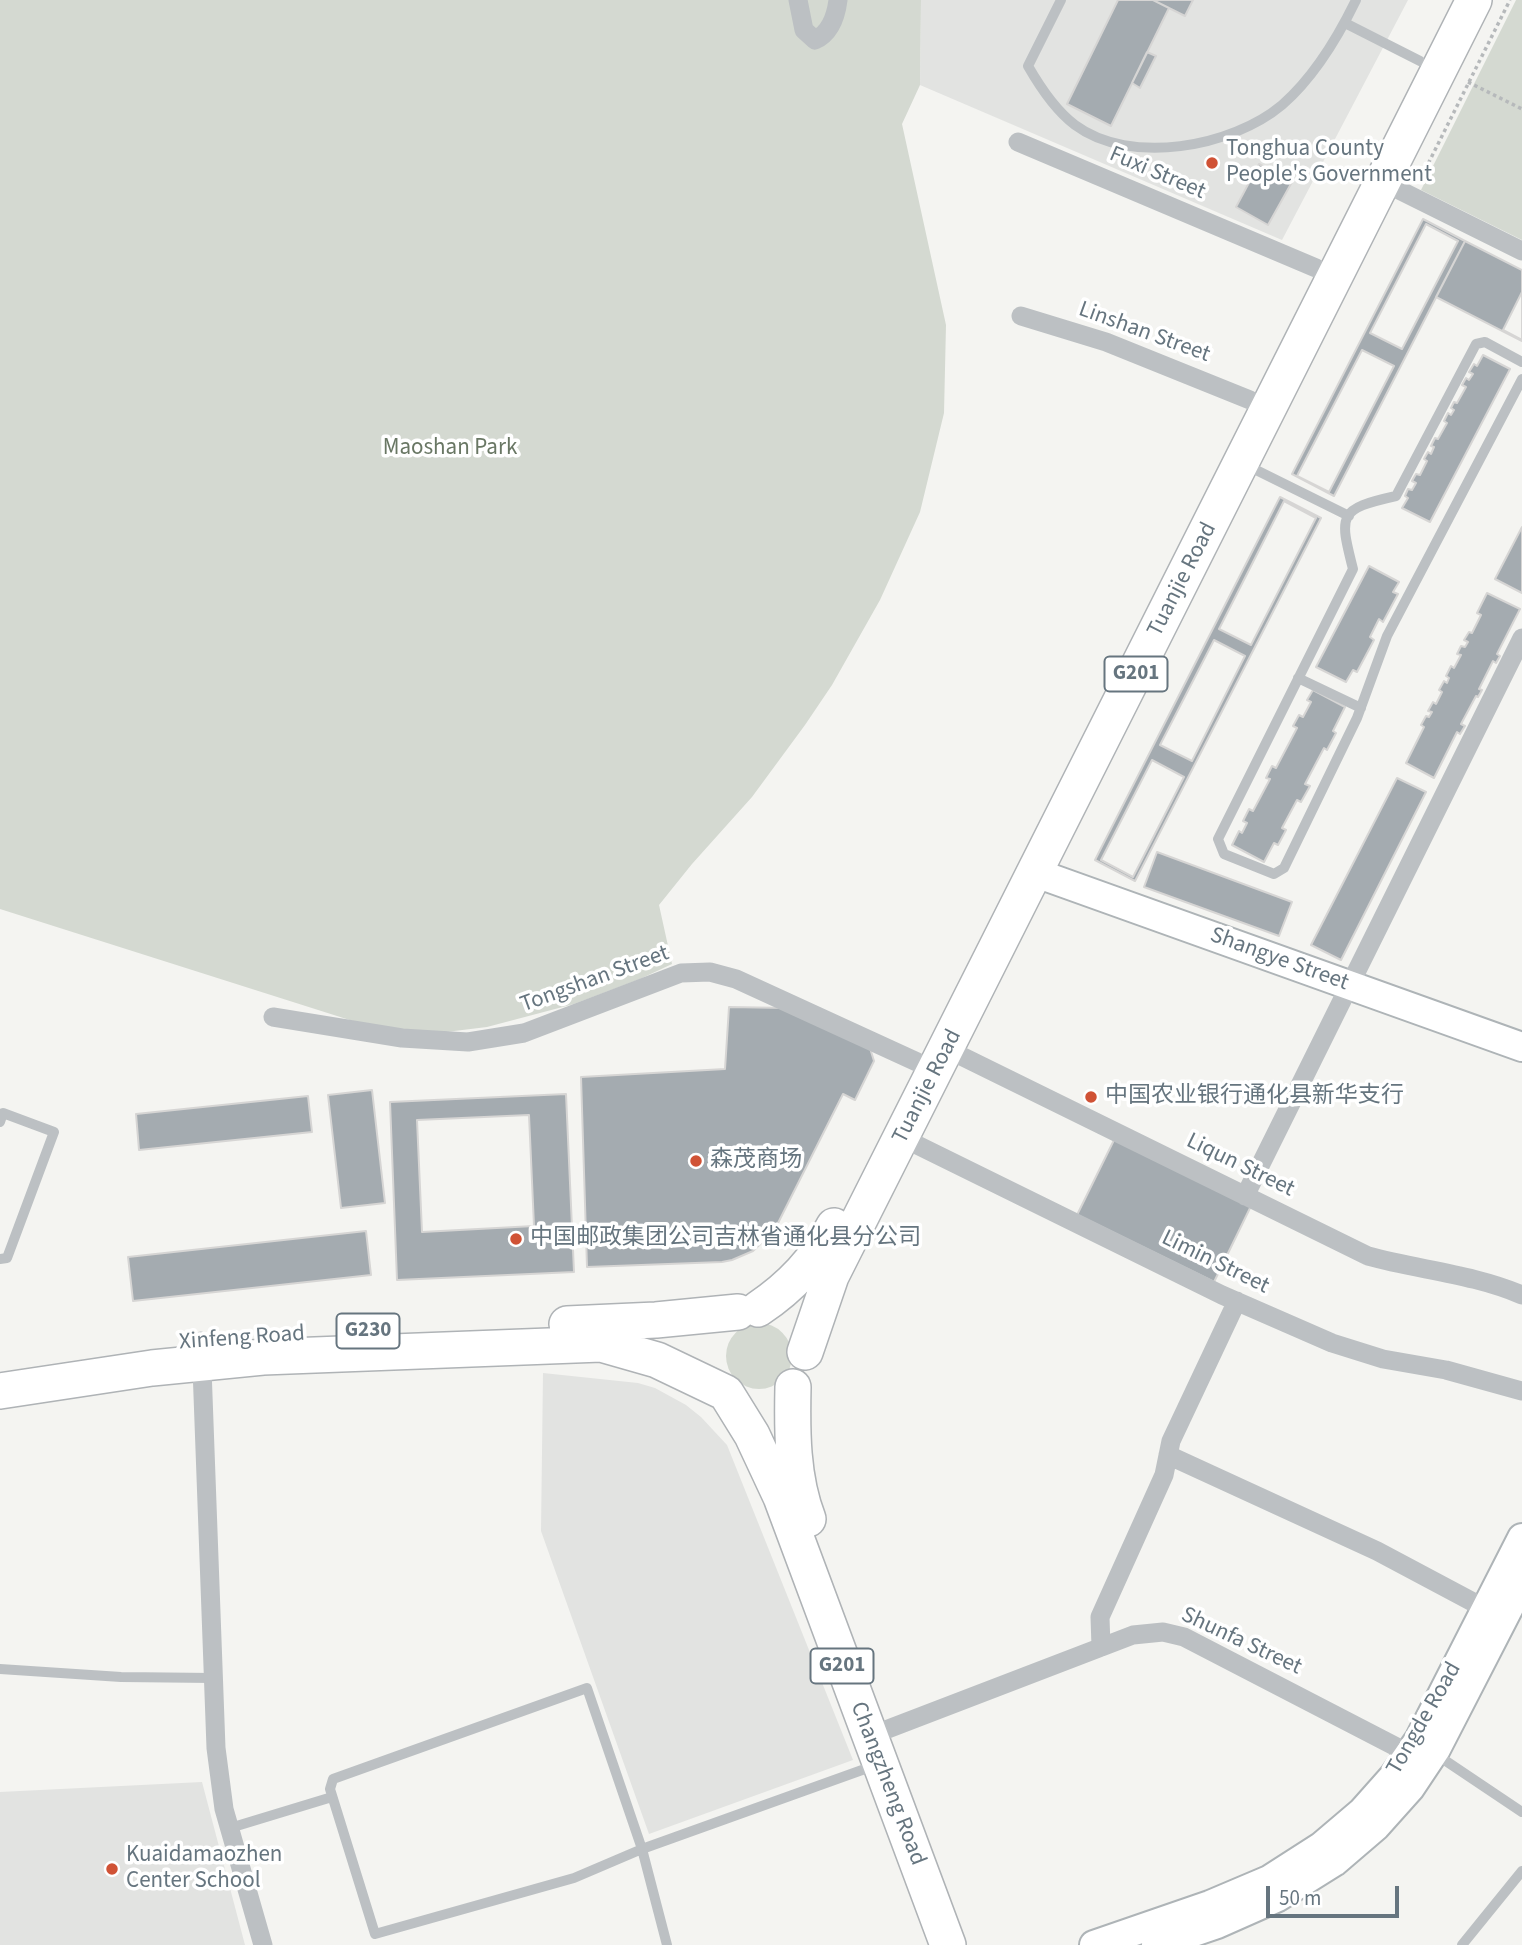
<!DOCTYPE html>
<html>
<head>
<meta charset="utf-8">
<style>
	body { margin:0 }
	#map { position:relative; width:1522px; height:1945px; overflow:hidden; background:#f4f4f1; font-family:"Source Sans 3",sans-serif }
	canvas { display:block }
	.scale { position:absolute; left:1266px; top:1886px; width:133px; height:32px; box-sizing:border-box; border:4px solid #66757f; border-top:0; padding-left:9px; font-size:21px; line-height:24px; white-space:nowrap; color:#66757f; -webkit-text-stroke:5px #fff; paint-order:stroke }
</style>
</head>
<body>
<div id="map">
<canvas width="1522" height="1945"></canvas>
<div class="scale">50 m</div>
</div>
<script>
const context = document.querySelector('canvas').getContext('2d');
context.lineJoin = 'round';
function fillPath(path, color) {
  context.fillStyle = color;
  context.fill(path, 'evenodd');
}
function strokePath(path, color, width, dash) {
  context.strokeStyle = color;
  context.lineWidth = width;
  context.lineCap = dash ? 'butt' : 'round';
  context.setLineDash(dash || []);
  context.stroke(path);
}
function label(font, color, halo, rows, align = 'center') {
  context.font = font + ' "Source Sans 3","Noto Sans SC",sans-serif';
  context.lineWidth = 7;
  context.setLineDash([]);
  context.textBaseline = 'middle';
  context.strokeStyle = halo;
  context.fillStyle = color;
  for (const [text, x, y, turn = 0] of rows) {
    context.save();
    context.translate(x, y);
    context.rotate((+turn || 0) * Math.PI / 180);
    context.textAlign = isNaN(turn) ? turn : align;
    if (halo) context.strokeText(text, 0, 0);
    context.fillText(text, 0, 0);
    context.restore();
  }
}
const built = new Path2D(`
	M 921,0 L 1408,0 L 1282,240 L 920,85 Z
	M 543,1373 L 638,1383 L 655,1388 L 686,1405 L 701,1417 L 727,1445 L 853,1760 L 649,1834 L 541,1531 Z
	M 202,1782 L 245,1945 L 0,1945 L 0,1792 Z`);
const green = new Path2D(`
	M 0,0 L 921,0 L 920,85 L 902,124 L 946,325 L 944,413 L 920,512 L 880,600 L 832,685 L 805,725 L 752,797 L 692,864 L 659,905 L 672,964 L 640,979 L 574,1004 L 487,1027 L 446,1032 L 378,1029 L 0,909 Z
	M 1516,0 L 1522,0 L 1522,240 L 1421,190 Z
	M726 1356a33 33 0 1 1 66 0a33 33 0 1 1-66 0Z`);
const building = new Path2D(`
	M 1118,0 L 1153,0 L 1169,8 L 1111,126 L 1067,104 Z
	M 1153,0 L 1193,0 L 1185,16 Z
	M 1147,52 L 1156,56 L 1140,88 L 1132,83 Z
	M 1259,164 L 1292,182 L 1268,225 L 1236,207 Z
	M 1423,219 L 1465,241 L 1334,496 L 1292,474 Z
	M 1426,224 L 1458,241 L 1402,349 L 1370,333 Z
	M 1465,241 L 1522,270 L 1522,341 L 1436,297 Z
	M 1522,292 L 1522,340 L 1503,330 Z
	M 1362,350 L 1394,366 L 1329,492 L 1297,476 Z
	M 1483,355 L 1510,369 L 1430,522 L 1402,508 L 1408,498 L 1405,496 L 1408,489 L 1412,490 L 1416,483 L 1412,481 L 1416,474 L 1420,475 L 1427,461 L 1424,459 L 1428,452 L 1431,454 L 1434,447 L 1431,446 L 1435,438 L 1438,439 L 1447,423 L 1444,421 L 1448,413 L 1451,415 L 1454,410 L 1451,408 L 1454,402 L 1457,403 L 1466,387 L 1462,385 L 1466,378 L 1469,380 L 1473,374 L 1469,372 L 1474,364 L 1477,366 Z
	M 1280,497 L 1321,518 L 1135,881 L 1095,860 Z
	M 1284,501 L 1316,518 L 1251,645 L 1219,629 Z
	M 1522,527 L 1522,593 L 1495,579 Z
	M 1369,566 L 1399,582 L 1393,592 L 1398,594 L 1383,622 L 1379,619 L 1370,637 L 1374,640 L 1357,672 L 1353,670 L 1346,682 L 1316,667 Z
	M 1487,593 L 1520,609 L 1497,654 L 1500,656 L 1496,663 L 1493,661 L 1479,689 L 1482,690 L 1478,697 L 1476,696 L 1461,724 L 1465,726 L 1460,734 L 1457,732 L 1434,778 L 1406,763 L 1424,727 L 1421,725 L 1426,716 L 1429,717 L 1432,712 L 1428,711 L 1433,702 L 1436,704 L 1442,692 L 1439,690 L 1444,681 L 1447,683 L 1449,678 L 1446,676 L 1451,666 L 1454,668 L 1461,655 L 1457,654 L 1461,646 L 1465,647 L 1468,642 L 1464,640 L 1469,632 L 1472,633 L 1481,615 L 1477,613 Z
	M 1214,640 L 1245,656 L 1192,761 L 1160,745 Z
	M 1313,690 L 1345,707 L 1333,731 L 1336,733 L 1327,750 L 1324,748 L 1305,784 L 1310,786 L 1301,802 L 1297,800 L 1282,828 L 1286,830 L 1278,845 L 1274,843 L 1264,862 L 1232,845 L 1239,831 L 1242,833 L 1247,823 L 1243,821 L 1249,809 L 1253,811 L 1270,779 L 1266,778 L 1272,766 L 1276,768 L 1297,728 L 1293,726 L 1299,715 L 1303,717 L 1311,702 L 1307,700 Z
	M 1152,760 L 1184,777 L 1133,877 L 1101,860 Z
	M 1397,778 L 1426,792 L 1341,960 L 1311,945 Z
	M 1157,852 L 1292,902 L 1279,936 L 1144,887 Z
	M 729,1007 L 786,1008 L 869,1045 L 874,1061 L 855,1100 L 843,1094 L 774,1231 L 753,1251 L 732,1260 L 722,1262 L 587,1267 L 581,1077 L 725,1069 Z
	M 372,1090 L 385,1203 L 341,1208 L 328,1095 Z
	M 566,1094 L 574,1272 L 397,1280 L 390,1102 ZM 529,1115 L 534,1226 L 422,1232 L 417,1120 Z
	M 308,1096 L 312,1132 L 139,1150 L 136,1114 Z
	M 1115,1138 L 1251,1206 L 1214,1282 L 1077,1215 Z
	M 366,1231 L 371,1275 L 133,1301 L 128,1257 Z`);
const path = new Path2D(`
	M 1468,82 L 1522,109
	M 1419,182 L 1510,0`);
const lane = new Path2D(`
	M 1061,0 L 1028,66 C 1040,87 1055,110 1075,125 C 1130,166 1232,147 1282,105 C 1313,78 1338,37 1356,0
	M 1345,23 L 1420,61
	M 1522,362 L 1485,342 L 1476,344 L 1396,496 C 1338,509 1339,514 1353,569 L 1218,839 L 1224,854 L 1274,874 L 1284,868 L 1357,718 L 1387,636 L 1522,379
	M 1246,465 L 1349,516
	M 1298,678 L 1361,708
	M 0,1122 L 3,1113 L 54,1132 L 7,1258 L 0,1259
	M 0,1669 L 121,1677 L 213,1678
	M 1434,1753 L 1522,1812
	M 230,1828 L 332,1797
	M 667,1945 L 642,1849 L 587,1688 L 333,1779 L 330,1789 L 375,1934 L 574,1878 L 642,1849 L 876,1765
	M 1462,1945 L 1522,1871`);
const street = new Path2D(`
	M 798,0 L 804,30 L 815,40 C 830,33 836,16 838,0
	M 1018,142 L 1316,268
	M 1383,182 L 1522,251
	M 1021,316 L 1106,342 L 1250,400
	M 273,1017 L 402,1038 L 468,1042 L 524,1033 L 681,973 L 710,972 L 736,979 L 917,1062
	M 947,1049 L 1368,1256 C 1419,1270 1473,1274 1522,1295
	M 903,1138 L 1222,1295 L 1332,1343 L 1383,1359 L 1446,1370 L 1522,1391
	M 1245,1196 L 1522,638
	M 201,1341 L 216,1748 L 224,1809 L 263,1945
	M 1168,1455 L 1377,1551 L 1486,1609
	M 1101,1647 L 1100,1617 L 1164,1475 L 1171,1441 L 1237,1301
	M 888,1729 L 1133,1635 L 1163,1632 L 1184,1637 L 1410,1754`);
const secondary = new Path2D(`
	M 1036,873 L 1522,1047
	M 1094,1945 L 1210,1905 L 1269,1880 L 1322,1846 L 1362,1812 L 1394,1776 L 1419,1740 L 1522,1538
	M 1156,1945 L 1217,1924 L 1278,1897 L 1334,1862 L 1376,1826 L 1410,1788 L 1436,1749 L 1522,1582`);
const highway = new Path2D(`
	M 758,1309 C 791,1287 816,1261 834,1226
	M 567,1324 L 656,1320 L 738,1312
	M 805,1352 L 831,1276 L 1474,0
	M 793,1387 C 792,1431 792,1478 808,1519
	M 0,1391 L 152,1368 L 263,1357 L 601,1344 L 657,1360 L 726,1393 L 752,1435 L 781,1497 L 948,1945`);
const markers = [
	[1212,163,7,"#d05235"],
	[1091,1097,7,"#d05235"],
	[696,1161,7,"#d05235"],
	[516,1239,7,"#d05235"],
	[112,1869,7,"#d05235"]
];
const shields = [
	[1136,674,63],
	[368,1331,63],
	[842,1666,63]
];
const shieldNames = [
	["G201",1136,674],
	["G230",368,1331],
	["G201",842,1666]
];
const poiNames = [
	["Tonghua County",1226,150],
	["People's Government",1226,176],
	["中国农业银行通化县新华支行",1105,1097],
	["森茂商场",710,1161],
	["中国邮政集团公司吉林省通化县分公司",530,1239],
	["Kuaidamaozhen",126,1856],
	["Center School",126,1882]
];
const streetNames = [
	["Fuxi Street",1157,174,23],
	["Linshan Street",1144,333,20],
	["Tuanjie Road",1183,580,-63],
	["Shangye Street",1279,960,20],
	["Tongshan Street",595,980,-20],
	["Tuanjie Road",928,1087,-63],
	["Liqun Street",1240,1166,26],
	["Limin Street",1215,1263,26],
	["Xinfeng Road",242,1339,-4],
	["Shunfa Street",1241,1642,25],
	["Tongde Road",1425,1719,-60],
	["Changzheng Road",887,1784,69]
];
const parkNames = [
	["Maoshan Park",450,449]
];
fillPath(built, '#e2e3e1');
fillPath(green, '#d4d9d1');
fillPath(building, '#a4abb0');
strokePath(building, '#d6d5d4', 2);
strokePath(secondary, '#aeb4b7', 32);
strokePath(highway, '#afb3b6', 38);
strokePath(path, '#b6b9bb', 3.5, [3.5, 3.5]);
strokePath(lane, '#bcc0c3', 10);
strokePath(street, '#bcc0c3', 19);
strokePath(secondary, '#fff', 28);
strokePath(highway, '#fff', 35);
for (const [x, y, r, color] of markers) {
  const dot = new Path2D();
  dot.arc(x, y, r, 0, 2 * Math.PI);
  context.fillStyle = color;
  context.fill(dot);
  strokePath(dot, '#fff', 2.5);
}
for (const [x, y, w] of shields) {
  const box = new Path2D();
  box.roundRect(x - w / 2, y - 17.5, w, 35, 5);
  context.fillStyle = '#fff';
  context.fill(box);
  strokePath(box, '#66757f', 2);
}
label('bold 21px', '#66757f', null, shieldNames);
label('23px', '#66757f', '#fff', poiNames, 'left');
label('23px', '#66757f', '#fff', streetNames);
label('23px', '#697764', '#fff', parkNames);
</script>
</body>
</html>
